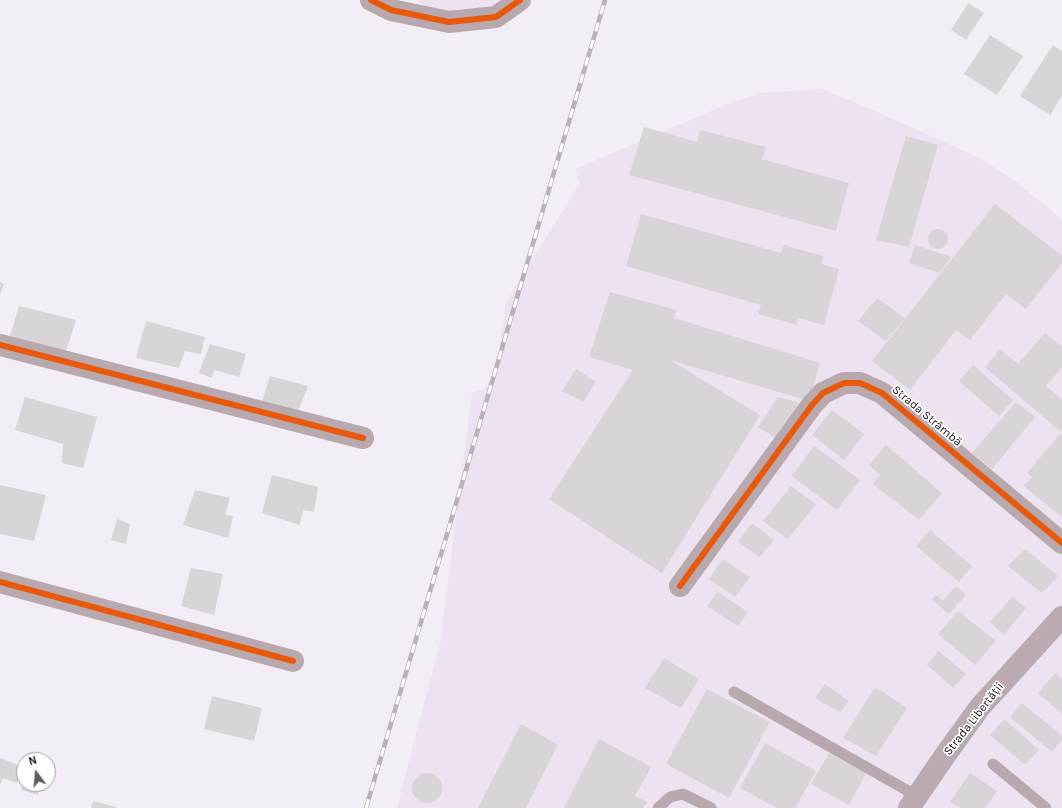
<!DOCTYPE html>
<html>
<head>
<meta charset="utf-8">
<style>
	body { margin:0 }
	#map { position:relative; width:1062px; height:808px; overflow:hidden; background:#f3eef5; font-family:Karla,sans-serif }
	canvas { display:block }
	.north { position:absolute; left:16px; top:752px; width:40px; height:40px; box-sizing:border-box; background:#fff; border:1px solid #a19fa1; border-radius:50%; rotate:344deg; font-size:11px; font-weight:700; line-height:16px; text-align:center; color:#131014 }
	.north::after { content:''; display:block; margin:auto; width:14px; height:18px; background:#615e63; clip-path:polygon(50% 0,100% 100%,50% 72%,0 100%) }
</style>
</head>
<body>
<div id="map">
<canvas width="1062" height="808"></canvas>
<div class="north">N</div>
</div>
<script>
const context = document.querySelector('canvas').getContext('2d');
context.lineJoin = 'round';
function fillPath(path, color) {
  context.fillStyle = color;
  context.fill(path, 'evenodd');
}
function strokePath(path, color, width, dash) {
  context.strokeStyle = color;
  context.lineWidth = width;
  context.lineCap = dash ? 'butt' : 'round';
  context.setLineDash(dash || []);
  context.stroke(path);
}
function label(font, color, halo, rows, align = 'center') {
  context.font = font + ' Karla,sans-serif';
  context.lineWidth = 3.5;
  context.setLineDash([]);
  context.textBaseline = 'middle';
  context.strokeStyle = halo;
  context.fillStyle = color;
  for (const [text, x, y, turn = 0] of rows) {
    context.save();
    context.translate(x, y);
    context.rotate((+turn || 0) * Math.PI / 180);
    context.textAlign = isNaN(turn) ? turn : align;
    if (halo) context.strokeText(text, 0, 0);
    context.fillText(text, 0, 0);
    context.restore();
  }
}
const built = new Path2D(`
	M 417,0 L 520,0 L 452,32 Z
	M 822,89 L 875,111 L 980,158 L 1015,181 L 1051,210 L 1062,221 L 1062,808 L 397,808 L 440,643 L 472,393 L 486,388 L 496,370 L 506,302 L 580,183 L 575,169 L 730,103 L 760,93 Z`);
const building = new Path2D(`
	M 968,3 L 984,13 L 966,40 L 951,30 Z
	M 990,35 L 1023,56 L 997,95 L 964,74 Z
	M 1053,45 L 1062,51 L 1062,96 L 1050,115 L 1020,96 Z
	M 644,127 L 697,142 L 700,130 L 766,147 L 762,159 L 849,183 L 836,231 L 629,175 Z
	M 906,136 L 938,145 L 909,247 L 876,240 Z
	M 995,204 L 1062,256 L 1062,263 L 1026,309 L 1006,294 L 970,340 L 956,330 L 910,390 L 872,361 Z
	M 641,214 L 781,253 L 784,245 L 823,256 L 822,264 L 839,269 L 824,325 L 798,318 L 797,325 L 758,314 L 761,305 L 626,266 Z
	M928 239a10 10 0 1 1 20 0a10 10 0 1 1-20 0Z
	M 915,245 L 951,257 L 940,273 L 909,263 Z
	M 0,282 L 4,284 L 0,295 Z
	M 610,292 L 676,310 L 674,318 L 820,363 L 809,401 L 670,360 L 760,415 L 662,573 L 549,499 L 633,370 L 589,357 Z
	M 877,298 L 905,318 L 886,341 L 858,321 Z
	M 19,306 L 76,320 L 65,355 L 9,339 Z
	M 146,321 L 205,337 L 201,354 L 185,351 L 179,368 L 136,358 Z
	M 1045,333 L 1062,347 L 1062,367 L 1046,386 L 1062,400 L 1062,429 L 1060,431 L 985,367 L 1000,349 L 1018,364 Z
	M 210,344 L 246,354 L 239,377 L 214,370 L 212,378 L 199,373 Z
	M 973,365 L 1013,400 L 999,416 L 959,381 Z
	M 576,369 L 596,382 L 583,402 L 562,391 Z
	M 270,376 L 308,386 L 296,417 L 260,408 Z
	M 25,397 L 97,417 L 83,468 L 62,463 L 63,444 L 15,430 Z
	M 778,397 L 805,404 L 779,440 L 758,427 Z
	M 1016,402 L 1035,417 L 992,469 L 972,453 Z
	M 832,410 L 864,434 L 844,460 L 812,435 Z
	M 1060,434 L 1062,436 L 1062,514 L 1060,516 L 1024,486 L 1032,477 L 1027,473 Z
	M 886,445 L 942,493 L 919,520 L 873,484 L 880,475 L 869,465 Z
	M 814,446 L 860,480 L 837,510 L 792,476 Z
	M 272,475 L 318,487 L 314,512 L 303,510 L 300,525 L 262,513 Z
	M 0,485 L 46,495 L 34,541 L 0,534 Z
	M 791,486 L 816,504 L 788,539 L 763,521 Z
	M 195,490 L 230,498 L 225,515 L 233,516 L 228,538 L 183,525 Z
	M 117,519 L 130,524 L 126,544 L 111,540 Z
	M 752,523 L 774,540 L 760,557 L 738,542 Z
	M 930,530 L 972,566 L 959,582 L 916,546 Z
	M 1025,549 L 1058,576 L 1042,593 L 1008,566 Z
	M 723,559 L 750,577 L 735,597 L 709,579 Z
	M 191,568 L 223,574 L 214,615 L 181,606 Z
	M 956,586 L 966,595 L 949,614 L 932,600 L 936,595 L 943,601 Z
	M 718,592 L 748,612 L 738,626 L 707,606 Z
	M 1012,597 L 1026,608 L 1004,635 L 990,622 Z
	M 958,611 L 996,641 L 975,665 L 938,634 Z
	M 939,651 L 966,674 L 953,688 L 927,665 Z
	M 664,658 L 699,679 L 681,708 L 645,688 Z
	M 1055,673 L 1062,679 L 1062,714 L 1038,693 Z
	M 825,684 L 849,701 L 840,712 L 815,698 Z
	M 875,687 L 907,708 L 876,756 L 843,738 Z
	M 707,689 L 770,722 L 729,798 L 666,764 Z
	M 212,696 L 262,708 L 254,741 L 204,729 Z
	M 1022,703 L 1062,736 L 1062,740 L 1052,752 L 1010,717 Z
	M 1004,719 L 1039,750 L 1025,765 L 990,735 Z
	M 521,724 L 558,745 L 526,808 L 478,808 Z
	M 599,739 L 651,767 L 635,796 L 647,802 L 643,808 L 564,808 Z
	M 765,743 L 816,771 L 795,808 L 777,808 L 740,788 Z
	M 829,753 L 866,773 L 849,805 L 811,784 Z
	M 0,758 L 23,767 L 17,783 L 3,778 L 0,785 Z
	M 970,773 L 997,791 L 986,808 L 960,808 L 950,802 Z
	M412 788a15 15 0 1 1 30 0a15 15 0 1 1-30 0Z
	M 24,779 L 24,784 L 41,784 L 38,795 L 21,790 Z
	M 93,801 L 116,807 L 116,808 L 91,808 Z`);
const service = new Path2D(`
	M 734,692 L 917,796
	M 993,764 L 1046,808
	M 658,808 L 670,797 L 683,794 L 711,808`);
const minor = new Path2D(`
	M 0,345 L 363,438
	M 0,582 L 293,661
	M 680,586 L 812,405 L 823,393 L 844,383 L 860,383 L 882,393 L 1062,543`);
const tertiary = new Path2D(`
	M 371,0 L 391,10 L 449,22 L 496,17 L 520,0`);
const primary = new Path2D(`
	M 909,808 L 946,754 L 980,707 L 1062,617`);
const rail = new Path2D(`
	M 366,808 L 605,0`);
const cycleway = new Path2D(`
	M 371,0 L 391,10 L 449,22 L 496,17 L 520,0
	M 0,345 L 363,438
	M 0,582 L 293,661
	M 680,586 L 812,405 L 823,393 L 844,383 L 860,383 L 882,393 L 1062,543`);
const streetNames = [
	["Strada Strâmbă",927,416,40],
	["Strada Libertății",974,719,-52]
];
fillPath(built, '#ece2f0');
fillPath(building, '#d8d4d8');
strokePath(service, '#b8a9ae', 11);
strokePath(minor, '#b8a9ae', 22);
strokePath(tertiary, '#b8a9ae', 22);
strokePath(primary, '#baaab1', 22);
strokePath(rail, '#bab2b8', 4.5);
strokePath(rail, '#fff', 3, [9]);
strokePath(cycleway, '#e8590c', 6);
label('12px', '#131014', '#fff', streetNames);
</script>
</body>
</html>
